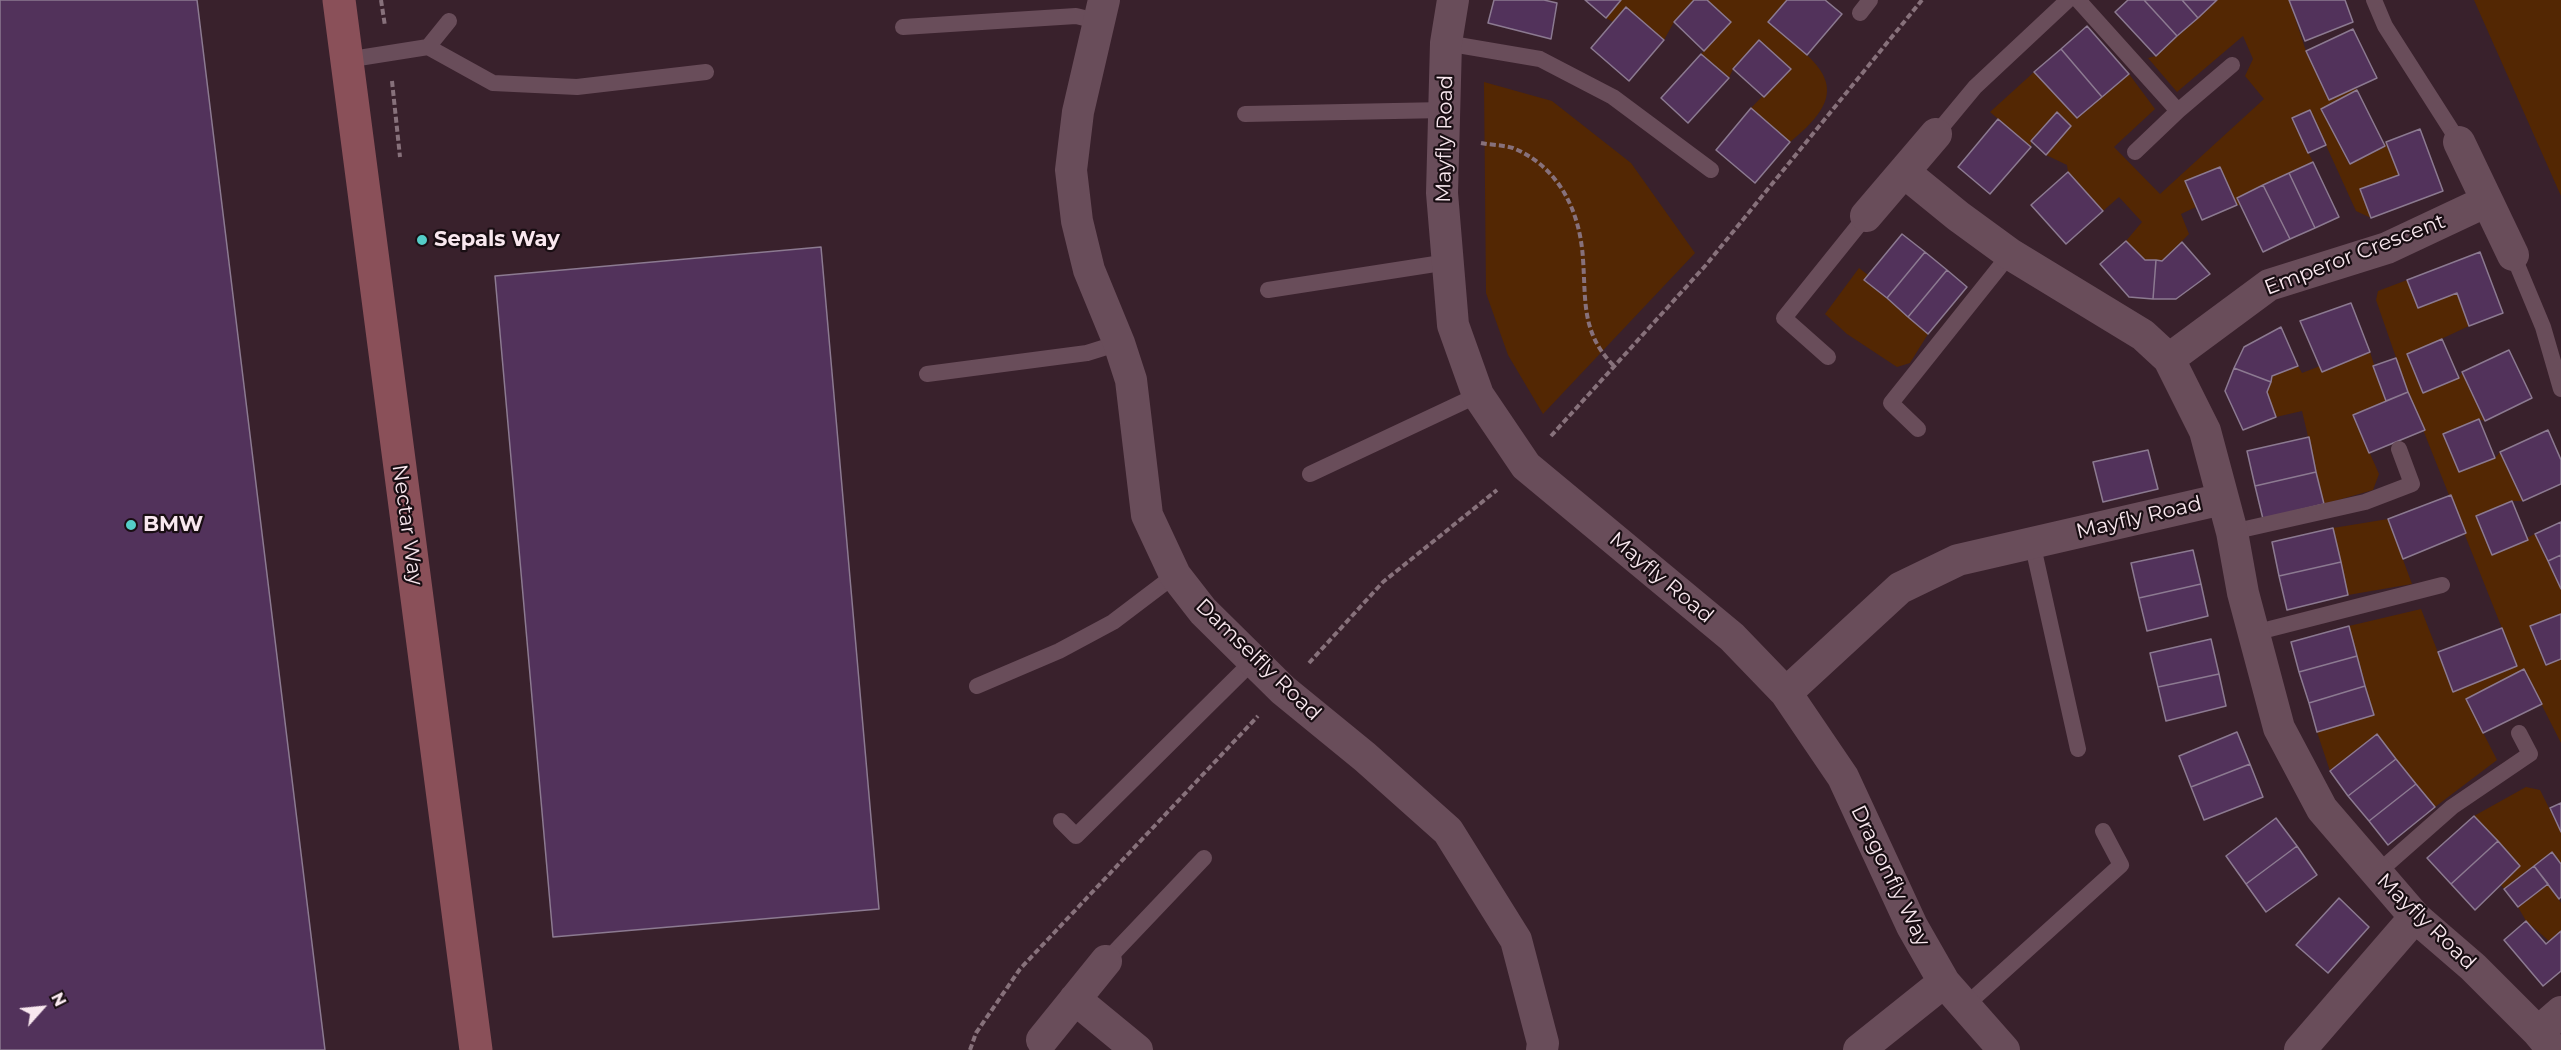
<!DOCTYPE html>
<html>
<head>
<meta charset="utf-8">
<style>
	body { margin:0 }
	#map { position:relative; width:2561px; height:1050px; overflow:hidden; background:#39212c; font-family:Montserrat,sans-serif }
	canvas { display:block }
	.north { position:absolute; left:12px; top:978px; width:60px; height:60px; -webkit-text-stroke:4px #190e13; paint-order:stroke; rotate:63deg; font-size:16px; font-weight:700; line-height:24px; text-align:center; color:#f9e8ef }
	.north::after { content:''; display:block; margin:auto; width:21px; height:27px; background:#f9e8ef; clip-path:polygon(50% 0,100% 100%,50% 72%,0 100%) }
</style>
</head>
<body>
<div id="map">
<canvas width="2561" height="1050"></canvas>
<div class="north">N</div>
</div>
<script>
const context = document.querySelector('canvas').getContext('2d');
context.lineJoin = 'round';
function fillPath(path, color) {
  context.fillStyle = color;
  context.fill(path, 'evenodd');
}
function strokePath(path, color, width, dash) {
  context.strokeStyle = color;
  context.lineWidth = width;
  context.lineCap = dash ? 'butt' : 'round';
  context.setLineDash(dash || []);
  context.stroke(path);
}
function label(font, color, halo, rows, align = 'center') {
  context.font = font + ' Montserrat,sans-serif';
  context.lineWidth = 4.5;
  context.setLineDash([]);
  context.textBaseline = 'middle';
  context.strokeStyle = halo;
  context.fillStyle = color;
  for (const [text, x, y, turn = 0] of rows) {
    context.save();
    context.translate(x, y);
    context.rotate((+turn || 0) * Math.PI / 180);
    context.textAlign = isNaN(turn) ? turn : align;
    if (halo) context.strokeText(text, 0, 0);
    context.fillText(text, 0, 0);
    context.restore();
  }
}
const green = new Path2D(`
	M 1621,0 L 1694,0 L 1674,22 L 1664,40 L 1626,7 L 1613,22 L 1606,18 Z
	M 1707,0 L 1787,0 L 1769,22 C 1820,66 1859,87 1790,142 L 1751,108 L 1790,68 L 1759,40 L 1733,69 L 1729,78 L 1701,54 L 1731,22 Z
	M 2217,0 L 2289,0 L 2306,51 L 2329,100 L 2356,88 L 2357,90 L 2322,109 L 2349,164 L 2385,147 L 2386,142 L 2399,175 L 2361,189 L 2371,218 L 2356,211 L 2310,110 L 2292,119 L 2313,162 L 2238,197 L 2240,205 L 2237,205 L 2220,167 L 2185,181 L 2196,207 L 2181,214 L 2189,234 L 2162,261 L 2145,260 L 2126,241 L 2142,222 L 2119,197 L 2103,211 L 2068,172 L 2067,165 L 2046,155 L 2071,125 L 2057,112 L 2031,141 L 2031,147 L 1990,112 L 2034,72 L 2077,118 L 2129,74 L 2155,109 L 2114,147 L 2160,194 L 2264,99 L 2245,76 L 2253,59 L 2243,36 L 2177,92 L 2148,58 L 2156,56 Z
	M 2474,0 L 2561,0 L 2561,196 Z
	M 1484,82 L 1552,101 L 1631,163 L 1695,253 L 1543,414 L 1508,355 L 1486,293 Z
	M 1859,268 L 1868,275 L 1865,280 L 1928,334 L 1910,363 L 1897,367 L 1847,334 L 1825,314 Z
	M 2407,280 L 2418,308 L 2457,293 L 2469,326 L 2407,355 L 2423,393 L 2459,378 L 2462,372 L 2485,421 L 2478,419 L 2444,434 L 2459,472 L 2495,458 L 2500,452 L 2523,501 L 2512,501 L 2477,516 L 2492,555 L 2535,534 L 2561,589 L 2561,614 L 2530,626 L 2545,665 L 2561,659 L 2561,743 L 2524,670 L 2466,699 L 2497,760 L 2435,807 L 2377,735 L 2330,771 L 2317,732 L 2374,715 L 2349,626 L 2421,609 L 2453,691 L 2517,666 L 2408,392 L 2376,300 L 2378,291 Z
	M 2370,352 L 2386,401 L 2353,415 L 2379,474 L 2373,490 L 2324,504 L 2302,411 L 2276,417 L 2267,392 L 2272,376 L 2298,366 L 2302,373 L 2320,366 L 2322,372 Z
	M 2388,519 L 2412,584 L 2348,595 L 2333,528 Z
	M 2526,787 L 2540,790 L 2561,832 L 2561,864 L 2552,853 L 2504,889 L 2501,885 L 2520,866 L 2474,816 Z
	M 2548,884 L 2561,903 L 2561,931 L 2549,941 L 2526,921 L 2518,907 Z`);
const building = new Path2D(`
	M 0,0 L 197,0 L 325,1050 L 0,1050 Z
	M 1494,0 L 1544,0 L 1557,3 L 1551,39 L 1488,23 Z
	M 1585,0 L 1621,0 L 1606,18 Z
	M 1694,0 L 1707,0 L 1731,22 L 1704,51 L 1674,22 Z
	M 1787,0 L 1825,0 L 1842,14 L 1807,55 L 1768,22 Z
	M 2128,0 L 2144,0 L 2177,36 L 2156,56 L 2115,12 Z
	M 2144,0 L 2182,0 L 2198,18 L 2177,36 Z
	M 2182,0 L 2217,0 L 2198,18 Z
	M 2289,0 L 2345,0 L 2353,22 L 2305,41 Z
	M 1626,7 L 1664,40 L 1629,81 L 1591,48 Z
	M 2087,26 L 2129,74 L 2102,97 L 2061,49 Z
	M 2353,29 L 2377,78 L 2329,100 L 2306,51 Z
	M 1759,40 L 1791,69 L 1764,97 L 1733,69 Z
	M 2061,49 L 2102,97 L 2077,118 L 2034,72 Z
	M 1701,54 L 1729,78 L 1688,123 L 1661,98 Z
	M 2357,90 L 2385,146 L 2350,164 L 2321,109 Z
	M 1751,108 L 1790,142 L 1755,183 L 1716,150 Z
	M 2310,110 L 2326,145 L 2308,153 L 2292,118 Z
	M 2057,112 L 2071,126 L 2046,155 L 2031,141 Z
	M 1998,119 L 2031,147 L 1990,194 L 1958,167 Z
	M 2420,129 L 2443,191 L 2371,218 L 2360,189 L 2399,175 L 2386,142 Z
	M 2313,162 L 2339,217 L 2315,228 L 2289,173 Z
	M 2220,167 L 2237,205 L 2202,220 L 2185,181 Z
	M 2068,172 L 2103,211 L 2066,244 L 2031,205 Z
	M 2289,173 L 2315,228 L 2290,239 L 2263,185 Z
	M 2263,185 L 2290,239 L 2263,252 L 2237,198 Z
	M 1902,234 L 1925,252 L 1887,298 L 1864,280 Z
	M 2126,241 L 2145,260 L 2156,260 L 2153,299 L 2129,297 L 2100,264 Z
	M 2182,242 L 2210,274 L 2176,299 L 2153,299 L 2156,260 L 2162,261 Z
	M 821,247 L 879,909 L 553,937 L 495,276 Z
	M 1925,252 L 1947,270 L 1908,317 L 1887,298 Z
	M 2480,252 L 2503,313 L 2469,326 L 2457,293 L 2418,308 L 2407,280 Z
	M 1947,270 L 1967,287 L 1928,334 L 1908,317 Z
	M 2351,303 L 2370,352 L 2322,372 L 2300,321 Z
	M 2281,327 L 2298,366 L 2272,376 L 2271,382 L 2234,368 L 2244,347 Z
	M 2442,339 L 2459,378 L 2423,393 L 2407,354 Z
	M 2509,350 L 2532,398 L 2485,421 L 2462,372 Z
	M 2396,358 L 2408,392 L 2386,401 L 2373,366 Z
	M 2234,368 L 2271,382 L 2267,392 L 2276,417 L 2243,430 L 2225,391 Z
	M 2408,392 L 2425,430 L 2369,453 L 2353,415 Z
	M 2479,419 L 2495,458 L 2459,472 L 2443,434 Z
	M 2548,430 L 2561,460 L 2561,484 L 2523,501 L 2500,452 Z
	M 2309,437 L 2316,472 L 2255,486 L 2247,451 Z
	M 2148,450 L 2158,489 L 2103,502 L 2093,462 Z
	M 2316,472 L 2324,504 L 2263,519 L 2255,486 Z
	M 2451,495 L 2466,533 L 2403,559 L 2388,519 Z
	M 2512,501 L 2528,540 L 2492,555 L 2476,516 Z
	M 2561,522 L 2561,555 L 2548,561 L 2535,534 Z
	M 2333,528 L 2341,562 L 2279,576 L 2272,542 Z
	M 2193,550 L 2201,584 L 2139,598 L 2131,563 Z
	M 2561,555 L 2561,589 L 2548,561 Z
	M 2341,562 L 2348,595 L 2287,610 L 2279,576 Z
	M 2201,584 L 2208,616 L 2147,631 L 2139,598 Z
	M 2561,614 L 2561,659 L 2546,665 L 2530,626 Z
	M 2349,626 L 2357,656 L 2299,672 L 2291,642 Z
	M 2502,628 L 2517,666 L 2453,692 L 2438,652 Z
	M 2211,639 L 2219,674 L 2158,687 L 2150,653 Z
	M 2357,656 L 2365,686 L 2309,703 L 2299,672 Z
	M 2524,669 L 2542,704 L 2483,733 L 2466,699 Z
	M 2219,674 L 2226,706 L 2166,721 L 2158,687 Z
	M 2365,686 L 2374,715 L 2317,732 L 2309,703 Z
	M 2237,732 L 2250,764 L 2191,787 L 2179,756 Z
	M 2377,734 L 2396,759 L 2348,796 L 2330,771 Z
	M 2396,759 L 2416,784 L 2369,821 L 2348,796 Z
	M 2250,764 L 2263,797 L 2204,820 L 2191,787 Z
	M 2416,784 L 2435,807 L 2388,845 L 2369,821 Z
	M 2561,803 L 2561,832 L 2550,808 Z
	M 2474,816 L 2498,841 L 2451,884 L 2427,858 Z
	M 2276,818 L 2297,846 L 2246,884 L 2226,856 Z
	M 2498,841 L 2520,866 L 2475,910 L 2451,884 Z
	M 2297,846 L 2317,875 L 2266,912 L 2246,884 Z
	M 2552,852 L 2561,864 L 2561,897 L 2559,899 L 2534,866 Z
	M 2534,866 L 2548,884 L 2518,907 L 2504,889 Z
	M 2339,898 L 2369,927 L 2328,973 L 2296,945 Z
	M 2526,921 L 2546,944 L 2561,931 L 2561,971 L 2543,986 L 2504,940 Z`);
const path = new Path2D(`
	M 381,0 L 385,26
	M 392,81 L 400,157
	M 1481,143 C 1491,145 1503,145 1513,148 C 1559,167 1580,211 1583,259 C 1586,301 1581,333 1614,366
	M 1551,436 L 1706,265 L 1922,0
	M 1309,663 L 1383,582 L 1497,490
	M 970,1050 L 976,1033 L 1020,969 L 1258,716`);
const lane = new Path2D(`
	M 2078,0 L 2178,111
	M 2374,0 L 2385,26 L 2459,142
	M 1860,13 L 1870,0
	M 903,27 L 1076,16 L 1101,22
	M 1446,43 L 1540,59 L 1613,97 L 1711,170
	M 428,47 L 449,21
	M 346,60 L 428,47 L 493,83 L 577,87 L 706,72
	M 1245,114 L 1444,110
	M 1936,134 L 1975,87 L 2068,0
	M 2135,152 L 2178,111 L 2232,65
	M 2513,255 L 2543,327 L 2561,389
	M 1268,290 L 1448,262
	M 1828,357 L 1784,318 L 1866,216
	M 927,374 L 1087,353 L 1119,343
	M 1918,429 L 1891,403 L 2010,254
	M 1310,474 L 1478,395
	M 2232,532 L 2365,502 L 2412,484 L 2399,449
	M 2032,542 L 2078,749
	M 2254,633 L 2442,585
	M 977,686 L 1059,651 L 1113,622 L 1175,575
	M 1061,821 L 1076,836 L 1253,661
	M 2376,874 L 2452,807 L 2530,754 L 2519,733
	M 1106,961 L 1204,858
	M 1965,1006 L 2121,865 L 2103,831`);
const street = new Path2D(`
	M 1104,0 L 1078,112 L 1071,170 L 1077,221 L 1089,270 L 1119,343 L 1131,380 L 1147,515 L 1175,575 L 1203,611 L 1283,690 L 1365,757 L 1448,831 L 1516,940 L 1543,1043 L 1542,1050
	M 1453,0 L 1446,43 L 1442,193 L 1453,325 L 1478,395 L 1526,466 L 1732,637 L 1786,693 L 1843,777 L 1912,926 L 1944,982 L 2004,1050
	M 2459,142 L 2513,255
	M 1904,172 L 1958,216 L 2010,254 L 2143,335 L 2169,359 L 2205,431 L 2232,532 L 2243,593 L 2279,728 L 2322,809 L 2415,917 L 2473,967 L 2538,1032 L 2553,1050
	M 1866,216 L 1936,134
	M 2169,359 L 2269,285 L 2387,248 L 2487,201
	M 1786,693 L 1900,588 L 1958,560 L 2223,499
	M 1075,999 L 1137,1050
	M 2538,1032 L 2561,1012
	M 1042,1040 L 1106,961
	M 1859,1050 L 1944,982
	M 2300,1050 L 2415,917`);
const secondary = new Path2D(`
	M 339,0 L 476,1050`);
const markers = [
	[422,240,6,"#54cdc8"],
	[131,525,6,"#54cdc8"]
];
const streetNames = [
	["Mayfly Road",1445,139,-89],
	["Emperor Crescent",2355,255,-21],
	["Mayfly Road",2139,518,-13],
	["Nectar Way",407,525,82],
	["Mayfly Road",1661,578,40],
	["Damselfly Road",1258,660,44],
	["Dragonfly Way",1890,876,64],
	["Mayfly Road",2426,922,44]
];
const poiNames = [
	["Sepals Way",434,240],
	["BMW",143,525]
];
fillPath(green, '#532703');
fillPath(building, '#52325b');
strokePath(building, '#8c7a91', 1.5);
strokePath(path, '#87717b', 4, [6, 3]);
strokePath(lane, '#694d5a', 16);
strokePath(street, '#694d5a', 32);
strokePath(secondary, '#8a5059', 33);
for (const [x, y, r, color] of markers) {
  const dot = new Path2D();
  dot.arc(x, y, r, 0, 2 * Math.PI);
  context.fillStyle = color;
  context.fill(dot);
  strokePath(dot, '#190e13', 2);
}
label('21px', '#f9e8ef', '#190e13', streetNames);
label('bold 21px', '#f9e8ef', '#190e13', poiNames, 'left');
</script>
</body>
</html>
